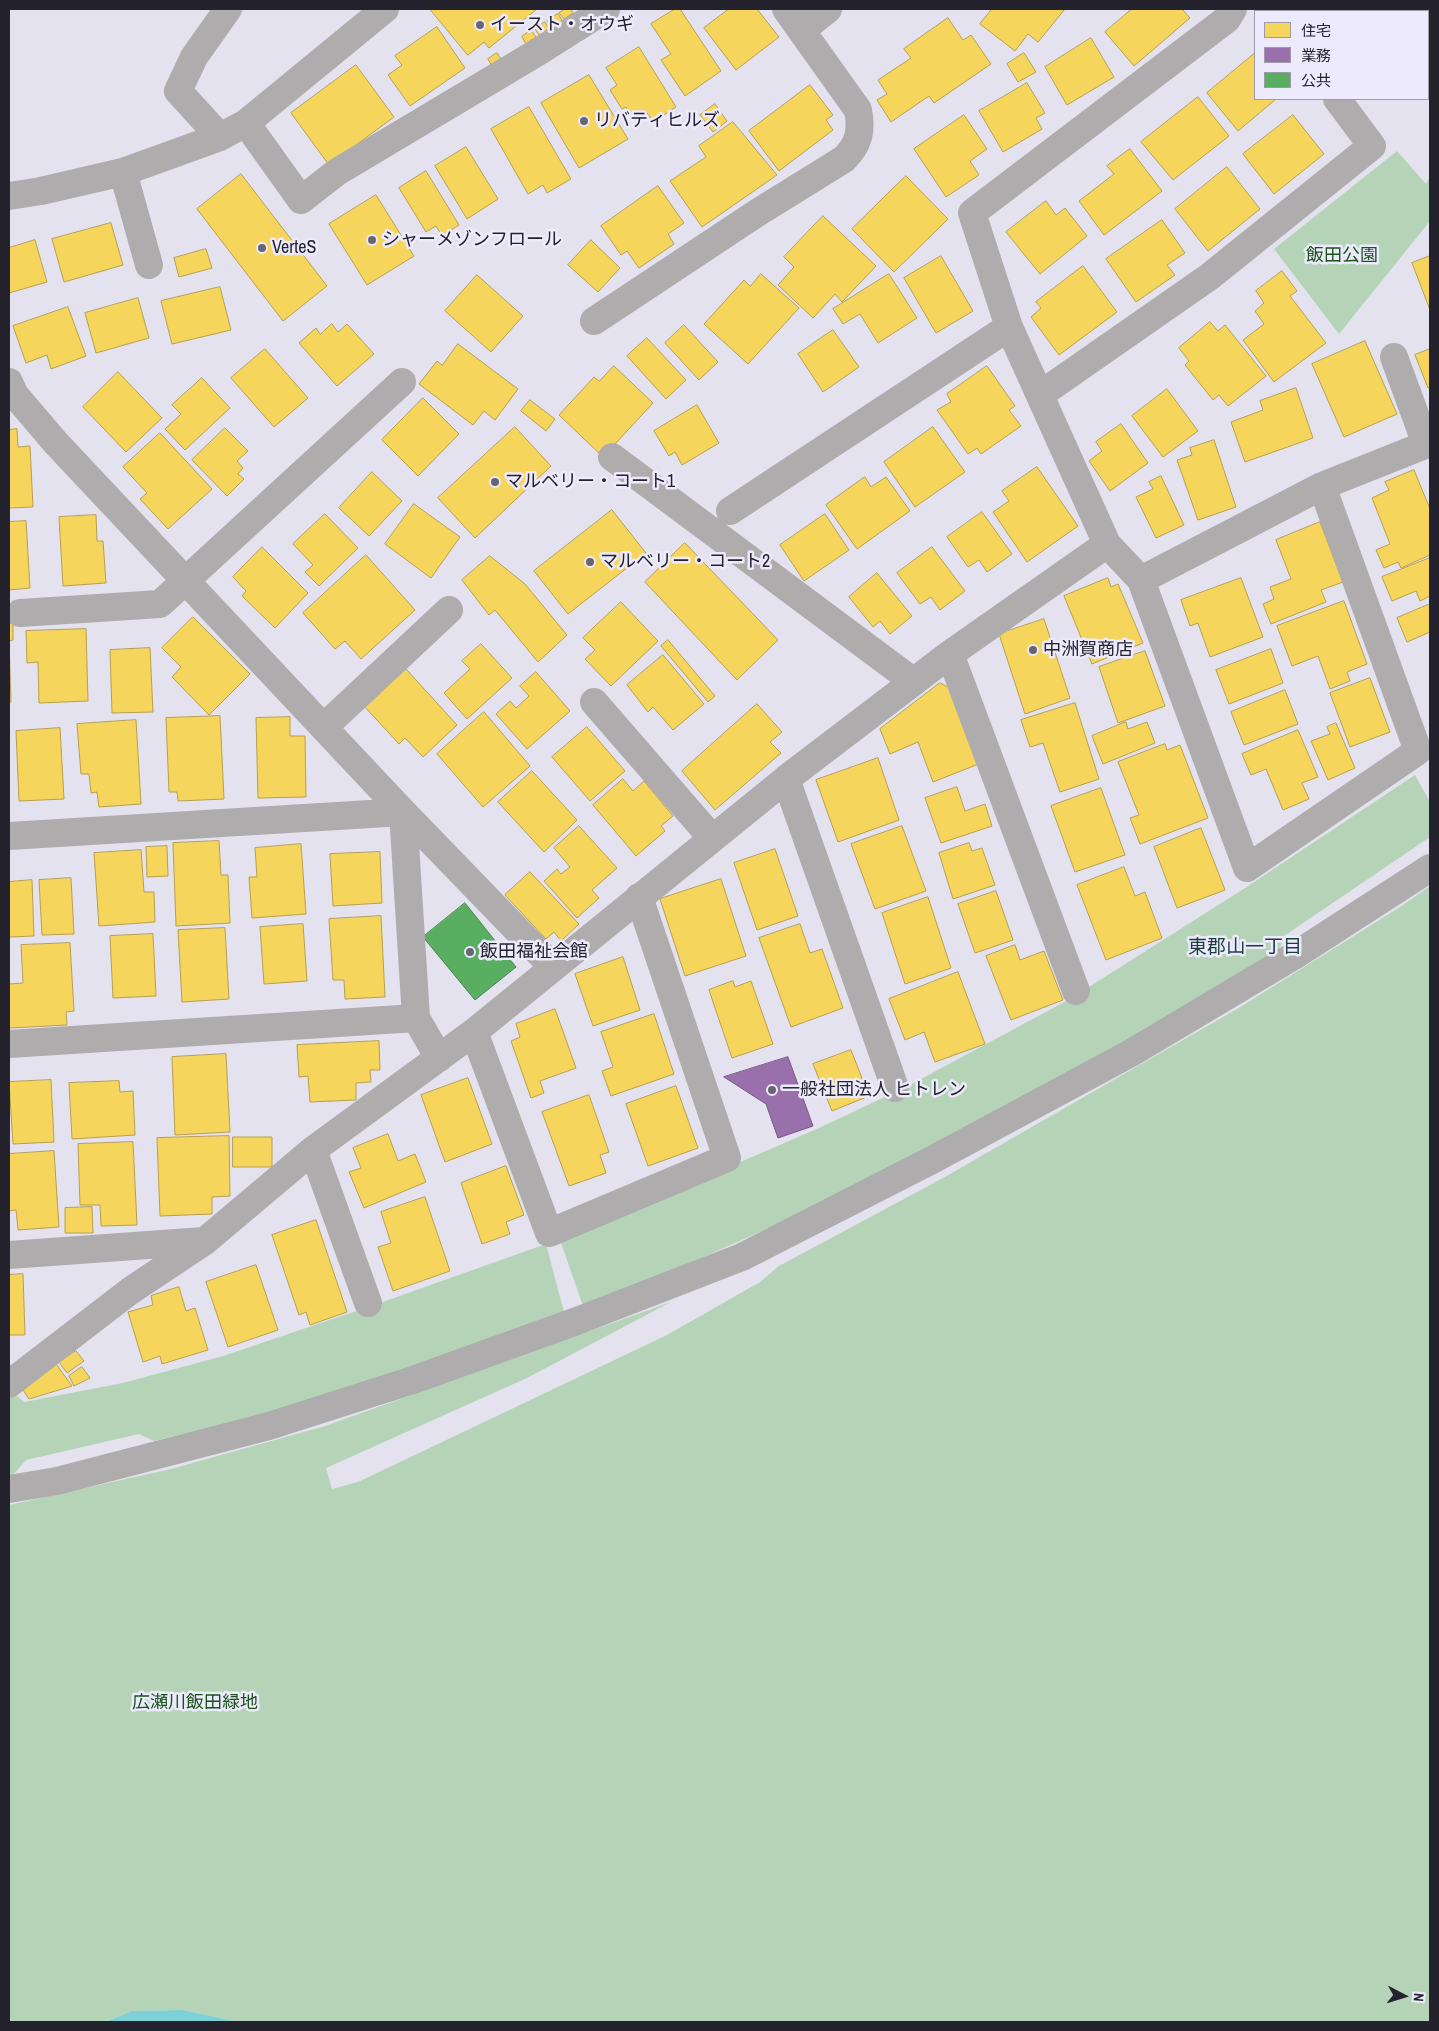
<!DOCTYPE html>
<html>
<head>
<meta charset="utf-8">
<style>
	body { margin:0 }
	#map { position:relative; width:1439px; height:2031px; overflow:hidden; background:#e4e2ef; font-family:"Archivo Narrow","Noto Sans JP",sans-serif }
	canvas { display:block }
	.frame { position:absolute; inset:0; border:10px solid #24222c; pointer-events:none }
	.legend { position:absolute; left:1254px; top:10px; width:175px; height:90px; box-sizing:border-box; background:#edeafe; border:1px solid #9d9aaa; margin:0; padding:6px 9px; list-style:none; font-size:15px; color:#24222c }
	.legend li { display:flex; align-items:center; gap:10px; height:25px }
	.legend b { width:25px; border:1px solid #9d9aaa }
	.north { position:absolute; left:1379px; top:1971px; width:50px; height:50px; -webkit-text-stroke:4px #edeafe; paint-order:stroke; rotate:95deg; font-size:14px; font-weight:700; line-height:20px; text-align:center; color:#24222c }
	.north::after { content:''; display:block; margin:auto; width:18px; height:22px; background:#24222c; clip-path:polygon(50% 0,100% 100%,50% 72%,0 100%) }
</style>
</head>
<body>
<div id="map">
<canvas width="1439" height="2031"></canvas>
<div class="frame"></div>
<ul class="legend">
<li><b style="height:14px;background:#f6d55c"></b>住宅</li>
<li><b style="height:14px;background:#9970ab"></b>業務</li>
<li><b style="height:14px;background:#5aae61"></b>公共</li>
</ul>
<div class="north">N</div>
</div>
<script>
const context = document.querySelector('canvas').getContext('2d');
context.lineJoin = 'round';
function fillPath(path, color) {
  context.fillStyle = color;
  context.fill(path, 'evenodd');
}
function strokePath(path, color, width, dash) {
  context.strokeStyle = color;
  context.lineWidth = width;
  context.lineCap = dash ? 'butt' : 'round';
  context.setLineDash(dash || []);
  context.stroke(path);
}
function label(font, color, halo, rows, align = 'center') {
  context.font = font + ' "Archivo Narrow","Noto Sans JP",sans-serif';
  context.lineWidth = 5;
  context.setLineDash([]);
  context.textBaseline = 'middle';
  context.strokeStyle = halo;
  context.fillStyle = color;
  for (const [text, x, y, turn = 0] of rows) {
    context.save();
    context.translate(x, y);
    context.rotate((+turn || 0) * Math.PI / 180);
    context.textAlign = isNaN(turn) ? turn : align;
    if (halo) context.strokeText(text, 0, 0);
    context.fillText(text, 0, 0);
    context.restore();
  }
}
const green = new Path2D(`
	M 1397,151 L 1426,184 L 1430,177 L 1430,221 L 1339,334 L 1274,249 Z
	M 1415,775 L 1430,802 L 1430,837 L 1284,936 L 1278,953 L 1135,1036 L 823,1204 L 640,1285 L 583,1306 L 560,1240 L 819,1128 L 908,1086 L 1070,999 L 1245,888 Z
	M 1430,886 L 1430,2022 L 239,2022 L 182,2010 L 132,2011 L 105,2022 L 9,2022 L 9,1505 L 171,1469 L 325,1426 L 671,1302 L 527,1378 L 326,1468 L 332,1489 L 358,1482 L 667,1335 L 760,1282 L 779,1266 L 943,1178 L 1237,1009 L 1400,907 Z
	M 546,1244 L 564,1312 L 433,1359 L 282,1410 L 154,1441 L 139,1434 L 26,1460 L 12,1476 L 9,1476 L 9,1399 L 14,1393 L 24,1402 L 123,1383 L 223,1356 L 377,1304 Z`);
const water = new Path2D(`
	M 182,2010 L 239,2022 L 105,2022 L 132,2011 Z`);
const homes = new Path2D(`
	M 430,9 L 537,9 L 489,48 L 484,42 L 468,55 Z
	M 565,9 L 571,9 L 573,13 L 564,19 L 559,13 Z
	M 675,9 L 680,9 L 721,71 L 685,96 L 661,60 L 671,54 L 651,24 Z
	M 729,9 L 757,9 L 779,37 L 736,70 L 704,28 Z
	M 992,9 L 1065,9 L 1038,42 L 1028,34 L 1015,51 L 980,24 Z
	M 1132,9 L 1182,9 L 1190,18 L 1134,66 L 1105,32 Z
	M 558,14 L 562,20 L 551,28 L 547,21 Z
	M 948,18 L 963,40 L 971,35 L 991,64 L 934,103 L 929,96 L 891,122 L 877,100 L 887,94 L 878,80 L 911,58 L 904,49 Z
	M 545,22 L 549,28 L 539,35 L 535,29 Z
	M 437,27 L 465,68 L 410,106 L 388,75 L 402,65 L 395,56 Z
	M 531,30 L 536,37 L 526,44 L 522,37 Z
	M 1091,38 L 1114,77 L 1067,105 L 1045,67 Z
	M 639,47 L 676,107 L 653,122 L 645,110 L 633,118 L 626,107 L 622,109 L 610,90 L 617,85 L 606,68 Z
	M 497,53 L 501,59 L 492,66 L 488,59 Z
	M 1024,53 L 1036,72 L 1018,82 L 1007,64 Z
	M 1255,53 L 1255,99 L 1276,99 L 1238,131 L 1207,93 Z
	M 356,65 L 394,117 L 329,165 L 291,113 Z
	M 589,75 L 628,139 L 579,168 L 541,103 Z
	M 1027,83 L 1045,113 L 1036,118 L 1042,129 L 1003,152 L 979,111 Z
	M 810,85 L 833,115 L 826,120 L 833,130 L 779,171 L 749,131 Z
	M 1198,97 L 1229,136 L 1173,180 L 1141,142 Z
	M 715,104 L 727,121 L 713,132 L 700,115 Z
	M 529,107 L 571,179 L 547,193 L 543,185 L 528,194 L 491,129 Z
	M 964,115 L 987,149 L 970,161 L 979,175 L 946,197 L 914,149 Z
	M 1293,115 L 1324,154 L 1274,194 L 1243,154 Z
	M 733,122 L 777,175 L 702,227 L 670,181 L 706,157 L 699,146 Z
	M 466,147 L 498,199 L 467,219 L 435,166 Z
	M 1130,149 L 1162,191 L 1104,235 L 1079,201 L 1114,174 L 1107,166 Z
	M 1227,167 L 1260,209 L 1208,251 L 1175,209 Z
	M 426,171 L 459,225 L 442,236 L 436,226 L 426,232 L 399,188 Z
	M 241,174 L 327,286 L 283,321 L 197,209 Z
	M 906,176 L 948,219 L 894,272 L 852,229 Z
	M 658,186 L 684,223 L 668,234 L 674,244 L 639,268 L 627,251 L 621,255 L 601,226 Z
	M 376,195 L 414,256 L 367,285 L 329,224 Z
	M 1046,201 L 1056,215 L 1065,208 L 1087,236 L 1040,274 L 1006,232 Z
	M 823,216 L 876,266 L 842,302 L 835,294 L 813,318 L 778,285 L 794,267 L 784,257 Z
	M 1162,220 L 1185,253 L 1167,265 L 1175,275 L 1136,302 L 1106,259 Z
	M 111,223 L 123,265 L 64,282 L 52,239 Z
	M 35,240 L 47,282 L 9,293 L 9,248 Z
	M 591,240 L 620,268 L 598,292 L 568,265 Z
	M 206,249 L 212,268 L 179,277 L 174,258 Z
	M 941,256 L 973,311 L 936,333 L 904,278 Z
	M 1430,256 L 1430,310 L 1412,263 Z
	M 1083,266 L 1117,312 L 1059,355 L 1031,317 L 1041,308 L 1036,302 Z
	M 1282,271 L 1297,291 L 1290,296 L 1326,343 L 1274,382 L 1243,340 L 1264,324 L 1255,311 L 1264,303 L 1256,291 Z
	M 761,274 L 799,308 L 748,364 L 704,324 L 744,280 L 750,286 Z
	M 889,274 L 917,318 L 878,343 L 860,314 L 843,324 L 833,309 Z
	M 477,275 L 523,316 L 491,352 L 445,311 Z
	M 220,287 L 231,330 L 172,344 L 161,301 Z
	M 138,298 L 149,338 L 96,353 L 85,313 Z
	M 68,307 L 86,356 L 51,369 L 47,355 L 26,363 L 13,326 Z
	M 1210,322 L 1218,331 L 1225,325 L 1266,376 L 1228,406 L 1219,395 L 1213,400 L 1185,365 L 1189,361 L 1179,348 Z
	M 332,324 L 338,332 L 347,324 L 374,354 L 337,386 L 299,343 L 316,328 L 320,334 Z
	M 684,325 L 718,362 L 699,380 L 665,343 Z
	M 833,330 L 859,367 L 823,392 L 798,354 Z
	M 647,338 L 686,380 L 666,399 L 627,356 Z
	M 1365,341 L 1397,414 L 1344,437 L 1312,364 Z
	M 458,344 L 518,389 L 495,420 L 484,411 L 473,425 L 419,384 L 437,361 L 442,365 Z
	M 265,349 L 308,398 L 274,427 L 231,378 Z
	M 1430,349 L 1430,387 L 1428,388 L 1415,355 Z
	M 614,366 L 653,403 L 603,457 L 559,415 L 594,377 L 599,381 Z
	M 987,366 L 1015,406 L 1009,410 L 1021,426 L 981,454 L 977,448 L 968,454 L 937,410 L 951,402 L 947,394 Z
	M 118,372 L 162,418 L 126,452 L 83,407 Z
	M 202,378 L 230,408 L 185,450 L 165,429 L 181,414 L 172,405 Z
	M 1296,388 L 1313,438 L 1245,462 L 1231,422 L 1263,410 L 1260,401 Z
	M 1167,389 L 1198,431 L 1163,457 L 1132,416 Z
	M 423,398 L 459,434 L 418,476 L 382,440 Z
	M 530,400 L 555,419 L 546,431 L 521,411 Z
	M 697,405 L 719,443 L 682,465 L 675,452 L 669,456 L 654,431 Z
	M 1121,424 L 1148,463 L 1110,491 L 1089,461 L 1102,451 L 1096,442 Z
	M 515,427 L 551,466 L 475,538 L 438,498 Z
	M 933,427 L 965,472 L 915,507 L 884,462 Z
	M 225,428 L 248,451 L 237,461 L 243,468 L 238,474 L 244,479 L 227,496 L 192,460 Z
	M 17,429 L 18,447 L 30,446 L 33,507 L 9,508 L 9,430 Z
	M 160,433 L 212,489 L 168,529 L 140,499 L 147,493 L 123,467 Z
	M 1214,440 L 1236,507 L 1198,520 L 1177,460 L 1192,455 L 1190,448 Z
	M 1037,467 L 1078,526 L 1027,562 L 993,512 L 1009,501 L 1002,491 Z
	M 1414,470 L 1430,509 L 1430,555 L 1401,568 L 1398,562 L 1384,568 L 1376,550 L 1390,544 L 1372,498 L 1389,490 L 1385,482 Z
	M 372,472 L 402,501 L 369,536 L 339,508 Z
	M 1161,476 L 1184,525 L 1156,538 L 1136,497 L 1153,489 L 1149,482 Z
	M 865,477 L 871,487 L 886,477 L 910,511 L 857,549 L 826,505 Z
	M 414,504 L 460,537 L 431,578 L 385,544 Z
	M 612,510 L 646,553 L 568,614 L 534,571 Z
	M 982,512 L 1012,554 L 987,572 L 979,560 L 968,567 L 947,537 Z
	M 325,514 L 358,548 L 319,586 L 305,572 L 313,565 L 293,544 Z
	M 825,514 L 849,550 L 804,581 L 780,545 Z
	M 96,515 L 97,541 L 103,541 L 106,583 L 63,586 L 59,517 Z
	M 26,521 L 30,588 L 9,590 L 9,522 Z
	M 1320,522 L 1343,582 L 1321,590 L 1326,602 L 1271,624 L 1263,604 L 1274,599 L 1270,587 L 1291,579 L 1276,540 Z
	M 685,543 L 778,640 L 737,680 L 645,582 Z
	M 262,547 L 308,593 L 275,628 L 242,596 L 246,591 L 233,577 Z
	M 932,547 L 965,591 L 940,610 L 931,597 L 920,604 L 897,573 Z
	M 366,555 L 415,610 L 361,659 L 345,641 L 335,649 L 303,613 Z
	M 490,556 L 525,584 L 567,635 L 538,662 L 495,610 L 489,615 L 462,580 Z
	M 1430,558 L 1430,596 L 1420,601 L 1416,591 L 1392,601 L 1382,577 Z
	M 877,573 L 912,616 L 890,634 L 880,621 L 873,627 L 849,597 Z
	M 1108,578 L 1111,587 L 1118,584 L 1143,643 L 1092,664 L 1064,596 Z
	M 1241,578 L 1263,637 L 1210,657 L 1198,623 L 1190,626 L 1181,600 Z
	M 1344,601 L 1367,664 L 1347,672 L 1350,681 L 1330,689 L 1318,656 L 1292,666 L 1277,626 Z
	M 621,602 L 658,641 L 611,686 L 585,659 L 595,650 L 583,638 Z
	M 1430,604 L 1430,632 L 1407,642 L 1397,618 Z
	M 193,617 L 250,674 L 209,715 L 172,677 L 181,667 L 162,648 Z
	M 1044,619 L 1070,698 L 1025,714 L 999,634 Z
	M 13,623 L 13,640 L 9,641 L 11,702 L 9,702 L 9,624 Z
	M 86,629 L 88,701 L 39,703 L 38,662 L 27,663 L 26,631 Z
	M 668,640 L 715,696 L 708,702 L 661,646 Z
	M 481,644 L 512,678 L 467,719 L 444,693 L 470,669 L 462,661 Z
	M 150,648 L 153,712 L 112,713 L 110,650 Z
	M 1271,649 L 1283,683 L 1229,704 L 1216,670 Z
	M 1145,651 L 1165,706 L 1118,723 L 1099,667 Z
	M 663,655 L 704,704 L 673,730 L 653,707 L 648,712 L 627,685 Z
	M 406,669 L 457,725 L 423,757 L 405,738 L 399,744 L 364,706 Z
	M 536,672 L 570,711 L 527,749 L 496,714 L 510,701 L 516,708 L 529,696 L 520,686 Z
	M 1370,678 L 1390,732 L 1350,747 L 1330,693 Z
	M 940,683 L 952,689 L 981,763 L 933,782 L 918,742 L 890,754 L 880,729 Z
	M 1285,690 L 1298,724 L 1244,745 L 1231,712 Z
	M 1075,703 L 1099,779 L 1060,792 L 1043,743 L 1030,747 L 1021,720 Z
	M 757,704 L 782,732 L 770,742 L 781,753 L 715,810 L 682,771 Z
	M 484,712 L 530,766 L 483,807 L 437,754 Z
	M 220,716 L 224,799 L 178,801 L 177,792 L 169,792 L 166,718 Z
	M 290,717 L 290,736 L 305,736 L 306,797 L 258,798 L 256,718 Z
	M 136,720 L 141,804 L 99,807 L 97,792 L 91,793 L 89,774 L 81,774 L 77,724 Z
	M 1126,722 L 1128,729 L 1147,722 L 1155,743 L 1103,764 L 1092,736 Z
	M 1336,723 L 1355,768 L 1328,780 L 1311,741 L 1330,734 L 1327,727 Z
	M 587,727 L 625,771 L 590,801 L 552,757 Z
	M 60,728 L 64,799 L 19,801 L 16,731 Z
	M 1298,730 L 1318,777 L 1302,783 L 1309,799 L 1283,810 L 1266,769 L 1251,775 L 1242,754 Z
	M 1165,744 L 1167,750 L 1180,745 L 1208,818 L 1140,844 L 1130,818 L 1139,815 L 1118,762 Z
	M 878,758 L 899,820 L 838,842 L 816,780 Z
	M 532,771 L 577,820 L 544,852 L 498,802 Z
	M 623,779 L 633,791 L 644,781 L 673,816 L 661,826 L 665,831 L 636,856 L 593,805 Z
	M 957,787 L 965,811 L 985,804 L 992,826 L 941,843 L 925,798 Z
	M 1101,788 L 1125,855 L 1075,872 L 1051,806 Z
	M 579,826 L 617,868 L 592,890 L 599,898 L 577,918 L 544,881 L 557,869 L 561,874 L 570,867 L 554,848 Z
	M 902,826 L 926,891 L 875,909 L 851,844 Z
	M 1201,828 L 1225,890 L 1177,908 L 1154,847 Z
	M 219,841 L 221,875 L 228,875 L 230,923 L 176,926 L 173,843 Z
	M 969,843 L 972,851 L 982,848 L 995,885 L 953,899 L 939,853 Z
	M 301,844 L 306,914 L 252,918 L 249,877 L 257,877 L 255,848 Z
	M 167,846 L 168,876 L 147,877 L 146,847 Z
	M 775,849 L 798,916 L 757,930 L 734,863 Z
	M 141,850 L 144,892 L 154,892 L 155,922 L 99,926 L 94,853 Z
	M 380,852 L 382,903 L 333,906 L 330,854 Z
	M 1124,867 L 1135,896 L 1145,892 L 1162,938 L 1106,960 L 1077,885 Z
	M 530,872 L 579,924 L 561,941 L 554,932 L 546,939 L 505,895 Z
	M 71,878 L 74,934 L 42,935 L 39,880 Z
	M 721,879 L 746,956 L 685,976 L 660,899 Z
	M 32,880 L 34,936 L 9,937 L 9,882 Z
	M 996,891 L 1013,940 L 975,953 L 958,904 Z
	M 928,897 L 951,968 L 905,984 L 882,913 Z
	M 381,916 L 385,997 L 345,999 L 344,980 L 333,980 L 329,919 Z
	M 303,924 L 307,981 L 264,984 L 260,927 Z
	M 800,924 L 810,953 L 822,949 L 843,1008 L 791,1027 L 759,938 Z
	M 225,928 L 229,999 L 182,1002 L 178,930 Z
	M 153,934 L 156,996 L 113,998 L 110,936 Z
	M 70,943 L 74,1011 L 66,1012 L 67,1025 L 9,1028 L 9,984 L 23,983 L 21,945 Z
	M 1015,945 L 1020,960 L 1044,951 L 1063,1000 L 1011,1020 L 986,956 Z
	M 623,957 L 640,1010 L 593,1026 L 575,974 Z
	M 958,972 L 985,1044 L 935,1062 L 924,1032 L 905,1040 L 889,999 Z
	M 733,981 L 735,987 L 751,981 L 773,1044 L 732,1058 L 709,990 Z
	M 555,1009 L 576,1068 L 540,1081 L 544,1093 L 531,1098 L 511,1041 L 520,1037 L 516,1024 Z
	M 654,1014 L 674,1074 L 611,1096 L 602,1071 L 613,1067 L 601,1032 Z
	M 379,1041 L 380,1070 L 370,1070 L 371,1082 L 356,1083 L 356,1100 L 310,1102 L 308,1076 L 299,1077 L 297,1045 Z
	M 851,1050 L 869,1096 L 832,1111 L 813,1064 Z
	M 226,1054 L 230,1132 L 175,1135 L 172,1057 Z
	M 468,1078 L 492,1144 L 445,1162 L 421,1095 Z
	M 51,1080 L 54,1142 L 13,1144 L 9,1082 Z
	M 119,1081 L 120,1092 L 133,1091 L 135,1135 L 72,1139 L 69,1083 Z
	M 676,1086 L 698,1148 L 648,1166 L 626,1104 Z
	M 589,1095 L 609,1152 L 600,1155 L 606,1173 L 569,1186 L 542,1112 Z
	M 388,1134 L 398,1161 L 415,1154 L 426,1182 L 364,1208 L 349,1172 L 361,1168 L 353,1148 Z
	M 229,1136 L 230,1196 L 212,1197 L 212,1214 L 160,1216 L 157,1138 Z
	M 233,1137 L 272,1137 L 272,1167 L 233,1167 Z
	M 133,1142 L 137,1225 L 101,1226 L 100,1205 L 80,1205 L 78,1144 Z
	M 54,1151 L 59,1227 L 18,1230 L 16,1210 L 9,1211 L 9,1154 Z
	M 506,1166 L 524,1215 L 506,1222 L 510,1234 L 482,1244 L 461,1183 Z
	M 425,1197 L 450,1271 L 393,1291 L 378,1247 L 391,1243 L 381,1212 Z
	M 92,1207 L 93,1233 L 65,1233 L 65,1208 Z
	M 316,1220 L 347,1312 L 310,1325 L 306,1312 L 299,1315 L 272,1235 Z
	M 256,1265 L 278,1330 L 228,1347 L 206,1282 Z
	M 23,1274 L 25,1335 L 9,1335 L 9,1275 Z
	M 179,1287 L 186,1311 L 195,1308 L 208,1350 L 162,1364 L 160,1356 L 143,1362 L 128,1312 L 153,1305 L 151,1296 Z
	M 76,1351 L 84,1361 L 67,1373 L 59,1362 Z
	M 56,1364 L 72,1386 L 29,1399 L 23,1390 Z
	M 82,1367 L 90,1378 L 74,1386 L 69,1376 Z`);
const offices = new Path2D(`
	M 788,1057 L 813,1126 L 778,1138 L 766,1104 L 724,1077 Z`);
const public = new Path2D(`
	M 465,903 L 516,967 L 475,1000 L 423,937 Z`);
const minor = new Path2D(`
	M 1272,9 L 1274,11
	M 802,30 L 828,9
	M 246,123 L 301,200 L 337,172 L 538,52 L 606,9
	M 220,137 L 178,91 L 194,57 L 228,9
	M 123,172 L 149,265
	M 9,196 L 41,191 L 123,172 L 220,137 L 246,123 L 385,9
	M 594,321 L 757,213 L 844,159 C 859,144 862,131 858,110 L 786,9
	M 1394,357 L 1426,444
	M 9,382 L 15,395 L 56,443 L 403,812 L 416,1018 L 439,1058
	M 1041,394 L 1209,277 L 1372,146 L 1337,99
	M 612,457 L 914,682
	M 730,511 L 1009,327
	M 1107,544 L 1141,580 L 1322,486 L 1430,443
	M 1141,580 L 1247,868 L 1418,751 L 1322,486
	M 20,613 L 160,604 L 402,382
	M 950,654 L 1076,991
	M 594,702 L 712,838
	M 324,727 L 449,610
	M 786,779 L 895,1088
	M 9,836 L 403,812 L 553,967
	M 474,1032 L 549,1233 L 727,1158 L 639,897
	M 9,1044 L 416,1018
	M 313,1150 L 368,1303
	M 9,1255 L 204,1241
	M 9,1384 L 130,1291 L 205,1241 L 313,1150 L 474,1032 L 786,779 L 950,654 L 1107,544 L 1009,327 L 972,213 L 1227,19 L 1233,9
	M 9,1489 L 57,1481 L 269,1426 L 413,1380 L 577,1321 L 742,1257 L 932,1160 L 1131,1053 L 1297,954 L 1430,868`);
const markers = [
	[480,25,5,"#676570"],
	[584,121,5,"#676570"],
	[372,240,5,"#676570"],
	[262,248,5,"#676570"],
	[495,482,5,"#676570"],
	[590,562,5,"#676570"],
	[1033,650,5,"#676570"],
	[470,952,5,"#676570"],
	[772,1090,5,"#676570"]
];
const poiNames = [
	["イースト・オウギ",490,25],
	["リバティヒルズ",594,121],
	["シャーメゾンフロール",382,240],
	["VerteS",272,248],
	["マルベリー・コート1",505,482],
	["マルベリー・コート2",600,562],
	["中洲賀商店",1043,650],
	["飯田福祉会館",480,952],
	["一般社団法人 ヒトレン",782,1090]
];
const parkNames = [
	["飯田公園",1342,256],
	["広瀬川飯田緑地",195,1703]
];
const neighbourhoodNames = [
	["東郡山一丁目",1245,948]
];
fillPath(green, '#b5d4b7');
fillPath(water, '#7bd1d6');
fillPath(homes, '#f6d55c');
strokePath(homes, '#b79f4e', 1);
fillPath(offices, '#9970ab');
strokePath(offices, '#765985', 1);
fillPath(public, '#5aae61');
strokePath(public, '#4a8451', 1);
strokePath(minor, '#aeacac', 28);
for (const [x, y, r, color] of markers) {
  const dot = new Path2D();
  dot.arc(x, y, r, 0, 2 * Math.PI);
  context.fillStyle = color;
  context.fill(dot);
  strokePath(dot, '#edeafe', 2);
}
label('18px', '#24222c', '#edeafe', poiNames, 'left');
label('18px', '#195417', '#edeafe', parkNames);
label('19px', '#1b3e3b', '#edeafe', neighbourhoodNames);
</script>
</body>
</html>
